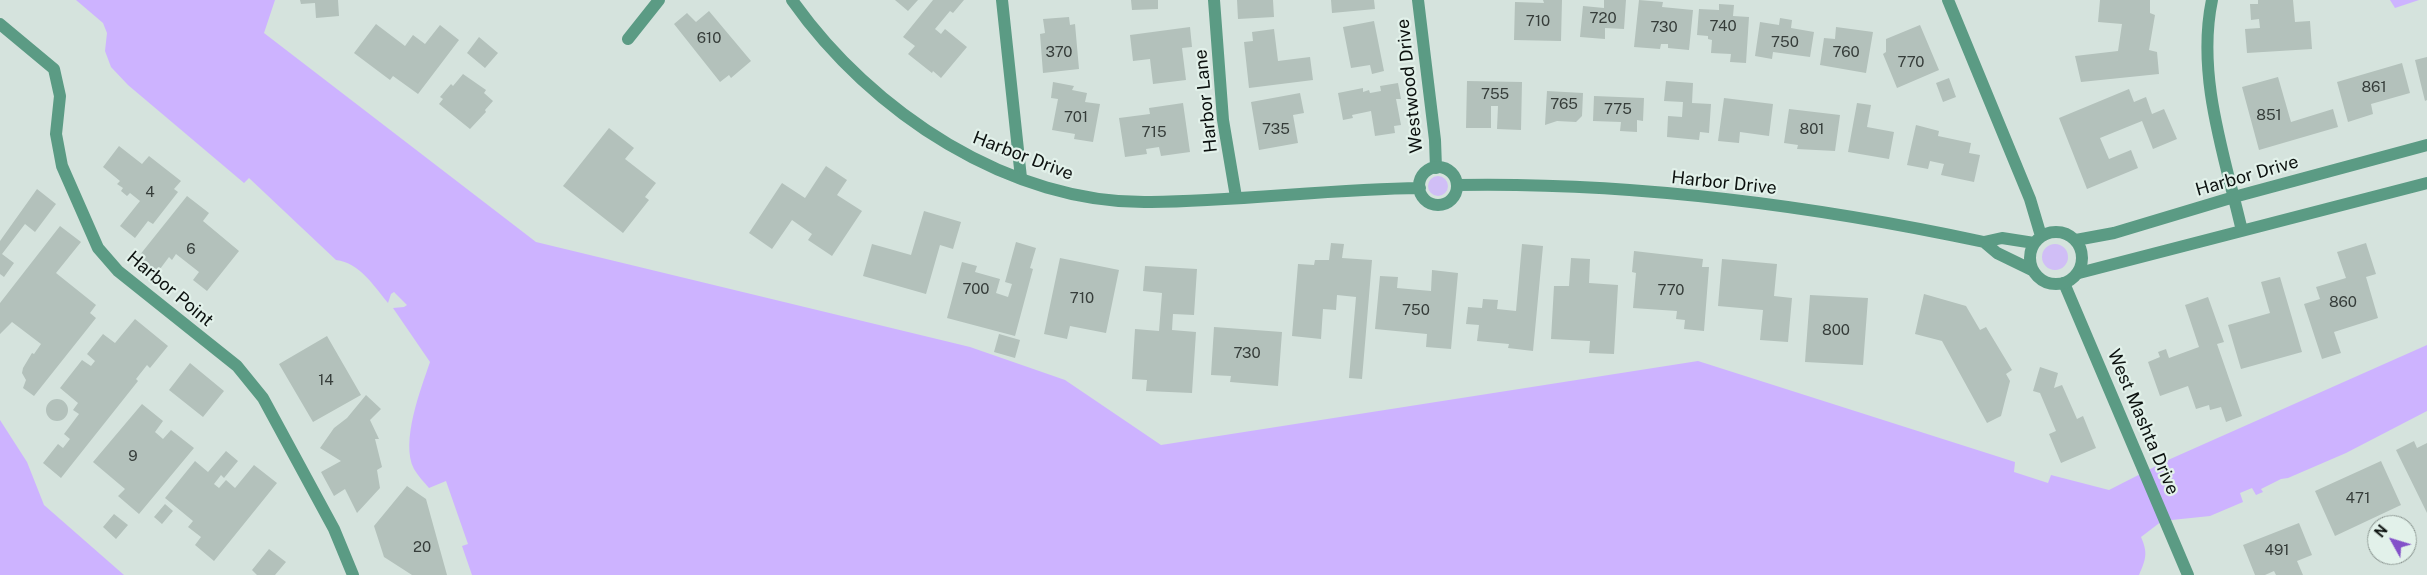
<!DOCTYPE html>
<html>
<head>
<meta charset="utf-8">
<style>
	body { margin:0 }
	#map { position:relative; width:2427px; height:575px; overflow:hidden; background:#d5e3dd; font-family:"Public Sans",sans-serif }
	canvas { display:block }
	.north { position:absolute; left:2367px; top:515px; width:50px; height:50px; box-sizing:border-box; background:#e2f1ea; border:1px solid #8c9792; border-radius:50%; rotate:309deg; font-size:14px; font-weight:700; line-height:20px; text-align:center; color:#0c110f }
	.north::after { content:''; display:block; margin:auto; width:18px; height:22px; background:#8351c9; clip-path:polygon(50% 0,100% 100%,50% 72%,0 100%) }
</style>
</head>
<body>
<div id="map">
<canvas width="2427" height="575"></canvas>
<div class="north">N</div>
</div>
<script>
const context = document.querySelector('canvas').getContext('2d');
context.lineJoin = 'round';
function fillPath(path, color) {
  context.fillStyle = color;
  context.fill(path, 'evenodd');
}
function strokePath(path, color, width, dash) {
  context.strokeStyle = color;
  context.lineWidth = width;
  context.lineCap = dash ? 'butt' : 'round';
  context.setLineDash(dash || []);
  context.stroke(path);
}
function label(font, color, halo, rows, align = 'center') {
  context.font = font + ' "Public Sans",sans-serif';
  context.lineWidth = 4.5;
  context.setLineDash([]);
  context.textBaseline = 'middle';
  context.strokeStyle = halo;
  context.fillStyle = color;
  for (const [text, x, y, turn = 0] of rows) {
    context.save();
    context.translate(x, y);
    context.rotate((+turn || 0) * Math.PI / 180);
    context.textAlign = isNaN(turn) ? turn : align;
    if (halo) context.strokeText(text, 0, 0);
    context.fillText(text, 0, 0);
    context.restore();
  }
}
const green = new Path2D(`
	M1428 186a10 10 0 1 1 20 0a10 10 0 1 1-20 0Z
	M2042 257a13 13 0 1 1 26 0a13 13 0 1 1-26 0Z`);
const water = new Path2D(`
	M 76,0 L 275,0 L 264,33 L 536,242 L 970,347 L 1065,380 L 1161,445 L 1698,361 L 2015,462 L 2014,472 L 2048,483 L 2051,475 L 2109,490 L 2168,460 L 2427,345 L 2427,411 L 2346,453 L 2288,478 L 2281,479 L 2261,489 L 2263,492 L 2256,495 L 2252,488 L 2240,493 L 2243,502 L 2210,516 L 2162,521 L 2141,537 C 2148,553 2146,559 2139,575 L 472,575 L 462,546 L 468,544 L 446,481 L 429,488 C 424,482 418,476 414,469 C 400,442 421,389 430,362 L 393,308 L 404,307 L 407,305 L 394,292 L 391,294 L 388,303 C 373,285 360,263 336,260 L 249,178 L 244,183 L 128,85 L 111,67 L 105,51 L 107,33 L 103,23 Z
	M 2390,0 L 2419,0 L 2395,8 Z
	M 0,420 L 27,462 L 44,505 L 124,575 L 0,575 Z`);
const building = new Path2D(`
	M 300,0 L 338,0 L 339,16 L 316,18 L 315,3 L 301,4 Z
	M 895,0 L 918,0 L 908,11 Z
	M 933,0 L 964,0 L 953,13 L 950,11 L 935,29 L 941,34 L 945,29 L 967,47 L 941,78 L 933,71 L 932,73 L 908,54 L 915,46 L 903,37 Z
	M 1131,0 L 1158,0 L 1158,9 L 1132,10 Z
	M 1237,0 L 1273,0 L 1274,17 L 1238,19 Z
	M 1331,0 L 1374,0 L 1375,9 L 1332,13 Z
	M 1543,0 L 1562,0 L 1561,41 L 1514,40 L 1515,2 L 1544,3 Z
	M 1604,0 L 1626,0 L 1624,29 L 1605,28 L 1605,39 L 1580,37 L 1583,6 L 1604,8 Z
	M 1639,0 L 1663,2 L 1662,7 L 1693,10 L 1689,50 L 1668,48 L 1668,44 L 1661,44 L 1660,49 L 1634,47 Z
	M 2100,0 L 2150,0 L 2150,13 L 2155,15 L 2149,50 L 2157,52 L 2159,74 L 2081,82 L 2075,56 L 2118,51 L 2122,24 L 2098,22 Z
	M 2258,0 L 2293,0 L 2295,22 L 2310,21 L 2312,49 L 2247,53 L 2245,29 L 2260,28 L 2259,19 L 2251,20 L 2250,4 L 2258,4 Z
	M 1719,4 L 1734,5 L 1733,16 L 1749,17 L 1746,63 L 1730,62 L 1731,54 L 1711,53 L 1712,40 L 1708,39 L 1708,36 L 1697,35 L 1699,9 L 1719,10 Z
	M 709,11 L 751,61 L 731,78 L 729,75 L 720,82 L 674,24 L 687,13 L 696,22 Z
	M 1069,17 L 1070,25 L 1075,24 L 1079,69 L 1043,73 L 1040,34 L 1045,33 L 1043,19 Z
	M 1780,18 L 1792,20 L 1791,28 L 1814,32 L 1810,57 L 1773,52 L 1772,59 L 1755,56 L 1760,22 L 1779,25 Z
	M 1374,21 L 1384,71 L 1372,74 L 1370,65 L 1351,68 L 1343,27 Z
	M 376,24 L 405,46 L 413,35 L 425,44 L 440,25 L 459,40 L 418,94 L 393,76 L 390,80 L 354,53 Z
	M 1920,25 L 1939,70 L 1897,88 L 1883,54 L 1886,52 L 1886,39 Z
	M 1190,27 L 1192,47 L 1182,48 L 1186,80 L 1153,84 L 1150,59 L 1133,61 L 1130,35 Z
	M 1836,27 L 1873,32 L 1866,73 L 1820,65 L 1824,38 L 1835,39 Z
	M 1274,29 L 1278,61 L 1310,57 L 1313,80 L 1249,88 L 1244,42 L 1253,41 L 1252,32 Z
	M 479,37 L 498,53 L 485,68 L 467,53 Z
	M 2427,57 L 2427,100 L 2425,101 L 2415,60 Z
	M 2402,63 L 2410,93 L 2371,104 L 2373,114 L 2348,122 L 2337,82 Z
	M 463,74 L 486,90 L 484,93 L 493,101 L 485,110 L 486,112 L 470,129 L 439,104 L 443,99 L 440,97 L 451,84 L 453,86 Z
	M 2278,77 L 2291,122 L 2333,109 L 2338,127 L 2259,150 L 2242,87 Z
	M 1949,78 L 1956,97 L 1943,102 L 1936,83 Z
	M 1467,81 L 1522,82 L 1521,130 L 1497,129 L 1498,106 L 1491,106 L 1491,128 L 1466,128 Z
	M 1666,81 L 1693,83 L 1692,103 L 1711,104 L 1709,133 L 1700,132 L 1699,140 L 1667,137 L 1668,116 L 1682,117 L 1683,102 L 1664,101 Z
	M 1053,82 L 1074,86 L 1072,90 L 1087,93 L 1085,102 L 1100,104 L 1093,142 L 1074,139 L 1075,134 L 1052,130 L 1058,99 L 1051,98 Z
	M 1398,83 L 1401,99 L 1396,99 L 1401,125 L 1394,126 L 1395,133 L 1375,136 L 1371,111 L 1352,115 L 1353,118 L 1343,120 L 1338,93 L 1363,88 L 1363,92 L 1369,90 L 1370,93 L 1381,91 L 1380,86 Z
	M 2129,89 L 2134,102 L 2146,97 L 2152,114 L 2164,109 L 2177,139 L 2153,149 L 2142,121 L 2100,138 L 2109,159 L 2131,150 L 2138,168 L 2087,189 L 2059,118 Z
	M 1547,91 L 1583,93 L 1582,116 L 1576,122 L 1557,121 L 1545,125 Z
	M 1300,93 L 1304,113 L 1293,115 L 1298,143 L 1259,150 L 1251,102 Z
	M 1594,96 L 1644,98 L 1643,121 L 1637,120 L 1637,132 L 1620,131 L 1621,122 L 1593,121 Z
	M 1724,98 L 1773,104 L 1769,136 L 1740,132 L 1739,143 L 1718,141 Z
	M 1183,103 L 1190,152 L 1161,156 L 1159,147 L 1146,149 L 1147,154 L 1125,157 L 1119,118 L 1150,114 L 1149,108 Z
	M 1857,103 L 1871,105 L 1867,127 L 1894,132 L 1889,159 L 1848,152 Z
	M 1789,109 L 1840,115 L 1835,151 L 1797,149 L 1798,145 L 1784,143 Z
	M 1916,125 L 1939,131 L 1938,136 L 1971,143 L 1969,153 L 1980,155 L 1974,182 L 1941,175 L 1944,164 L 1930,161 L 1928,169 L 1907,165 Z
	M 609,128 L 634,148 L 625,159 L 656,183 L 645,197 L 649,200 L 623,233 L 563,186 Z
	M 119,146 L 142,164 L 149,156 L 181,181 L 174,189 L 178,192 L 153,224 L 148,221 L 135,238 L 120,226 L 140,201 L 130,193 L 127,196 L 121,191 L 123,188 L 117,184 L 120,181 L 103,167 Z
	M 826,166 L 847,180 L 837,195 L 862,211 L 832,256 L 808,240 L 812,234 L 792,220 L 772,249 L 749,233 L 782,183 L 805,198 Z
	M 37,189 L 56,204 L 35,232 L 25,224 L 2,254 L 14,263 L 4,277 L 0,274 L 0,241 Z
	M 187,196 L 209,213 L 203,221 L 239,251 L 207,291 L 193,280 L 199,272 L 176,254 L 172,260 L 169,257 L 154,277 L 135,261 Z
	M 924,211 L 961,222 L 953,249 L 940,245 L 926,294 L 863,276 L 872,244 L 911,255 Z
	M 60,226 L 81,242 L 56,273 L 96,305 L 90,313 L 96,318 L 34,396 L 23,388 L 26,380 L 22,373 L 23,368 L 32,353 L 34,354 L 41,344 L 12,322 L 0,334 L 0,303 Z
	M 1016,242 L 1036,248 L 1030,268 L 1033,269 L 1015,336 L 947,318 L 962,262 L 977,266 L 975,272 L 1000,279 L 996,293 L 1008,297 L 1012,284 L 1005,282 Z
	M 1331,243 L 1344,244 L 1342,258 L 1372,260 L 1362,379 L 1349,378 L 1356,297 L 1337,295 L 1336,310 L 1323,309 L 1321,339 L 1292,336 L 1298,264 L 1314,265 L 1315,260 L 1329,260 Z
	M 2366,243 L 2376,274 L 2366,277 L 2378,318 L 2334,332 L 2341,353 L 2322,359 L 2304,304 L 2320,299 L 2316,287 L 2346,278 L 2337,252 Z
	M 1522,244 L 1543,246 L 1533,351 L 1508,348 L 1509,344 L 1477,341 L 1479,325 L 1466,324 L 1468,307 L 1482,308 L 1483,299 L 1498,300 L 1497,309 L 1516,311 Z
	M 1634,251 L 1703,259 L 1702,267 L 1709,267 L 1704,331 L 1684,329 L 1685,320 L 1676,319 L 1677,311 L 1633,308 L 1636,273 L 1632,272 Z
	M 1060,258 L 1119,270 L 1106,333 L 1070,326 L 1067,339 L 1044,334 Z
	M 1571,258 L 1590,259 L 1589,283 L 1618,285 L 1614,354 L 1589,353 L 1590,341 L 1551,339 L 1554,286 L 1569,286 Z
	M 1722,259 L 1777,264 L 1774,296 L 1792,298 L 1788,342 L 1760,340 L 1763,310 L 1718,306 Z
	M 1145,266 L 1197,269 L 1194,315 L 1173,314 L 1172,330 L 1196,332 L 1192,393 L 1146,391 L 1147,380 L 1132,379 L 1135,329 L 1159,331 L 1162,293 L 1143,291 Z
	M 1432,270 L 1458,273 L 1451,349 L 1426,347 L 1427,334 L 1375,329 L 1380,276 L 1398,277 L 1397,288 L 1431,291 Z
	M 2280,277 L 2302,352 L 2241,369 L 2228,325 L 2270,313 L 2261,282 Z
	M 1924,294 L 1966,306 L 1980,330 L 1986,327 L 2012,370 L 2006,374 L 2010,381 L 2001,416 L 1987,423 L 1942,341 L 1915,334 Z
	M 1810,295 L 1868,298 L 1863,365 L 1805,362 Z
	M 2208,297 L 2224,342 L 2217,344 L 2242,416 L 2226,422 L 2221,407 L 2210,410 L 2209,405 L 2196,409 L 2188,386 L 2160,396 L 2148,362 L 2160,357 L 2158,352 L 2166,349 L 2169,358 L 2199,347 L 2185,305 Z
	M 135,319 L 168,346 L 150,368 L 147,365 L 136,379 L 138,381 L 61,478 L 43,463 L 58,444 L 63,448 L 70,439 L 64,434 L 79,414 L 73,410 L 78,403 L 60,388 L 82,360 L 91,366 L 95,361 L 87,354 L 103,334 L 115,343 Z
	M 1214,327 L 1282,332 L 1278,386 L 1230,382 L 1231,376 L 1211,375 Z
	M 999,334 L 1020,340 L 1015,358 L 994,352 Z
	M 327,336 L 361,395 L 313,422 L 279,364 Z
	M 190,363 L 224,391 L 203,417 L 169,390 Z
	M 2040,367 L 2058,373 L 2054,388 L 2062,385 L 2077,419 L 2083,416 L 2096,448 L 2061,463 L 2049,434 L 2056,431 L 2040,393 L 2033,391 Z
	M 366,395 L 381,409 L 370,420 L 379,439 L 375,439 L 382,467 L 377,470 L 380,488 L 357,513 L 345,489 L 334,496 L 321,472 L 341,461 L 320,448 L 334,428 L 347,418 Z
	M46 410a11 11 0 1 1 22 0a11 11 0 1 1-22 0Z
	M 142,404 L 163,421 L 155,432 L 163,439 L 171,430 L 194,448 L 139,514 L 118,496 L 125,489 L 93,462 Z
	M 2414,441 L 2417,448 L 2427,443 L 2427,513 L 2396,450 Z
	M 226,451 L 238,461 L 224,478 L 221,475 L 214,484 L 219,488 L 226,480 L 235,488 L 254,465 L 277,483 L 214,561 L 195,545 L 201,537 L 188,527 L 193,521 L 165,498 L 195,461 L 208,472 Z
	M 2381,461 L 2401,505 L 2335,536 L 2315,491 Z
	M 407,486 L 426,499 L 447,575 L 412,575 L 384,557 L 374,526 Z
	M 165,504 L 173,511 L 162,524 L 154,517 Z
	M 114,514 L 128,525 L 116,539 L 103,527 Z
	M 2299,523 L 2312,555 L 2297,561 L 2303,575 L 2276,575 L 2274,571 L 2265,575 L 2255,575 L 2243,545 Z
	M 269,549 L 286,562 L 275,575 L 257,575 L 252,570 Z`);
const minor = new Path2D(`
	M 1002,0 L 1021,178
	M 1214,0 L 1223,120 L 1236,197
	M 1418,0 L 1435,140 L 1436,168
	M 2212,0 C 2196,76 2225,157 2242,231
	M 0,24 L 54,69 L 60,96 L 56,134 L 62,166 L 98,248 L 118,271 L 237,366 L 263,398 L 334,529 L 353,575
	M 628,39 L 659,0
	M 2076,240 L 2114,233 L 2234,197 L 2427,145
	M 2079,273 L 2427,183
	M 2064,283 L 2188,575`);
const tertiary = new Path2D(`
	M 792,0 C 871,112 1010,205 1151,202 C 1241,201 1330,189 1420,188
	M 1948,0 L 2030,199 L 2041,236
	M1419 186a19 19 0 1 1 38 0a19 19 0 1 1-38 0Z
	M 1457,185 C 1633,182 1811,205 1984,242 L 2002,238 L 2034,243
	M2030 258a26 26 0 1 1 52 0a26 26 0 1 1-52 0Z
	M 1984,242 L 1997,253 L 2032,270`);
const numberNames = [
	["720",1603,18],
	["710",1538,21],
	["740",1723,26],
	["730",1664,27],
	["610",709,38],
	["750",1785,42],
	["370",1059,52],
	["760",1846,52],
	["770",1911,62],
	["861",2374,87],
	["755",1495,94],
	["765",1564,104],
	["775",1618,109],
	["851",2269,115],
	["701",1076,117],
	["735",1276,129],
	["801",1812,129],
	["715",1154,132],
	["4",150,192],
	["6",191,249],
	["700",976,289],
	["770",1671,290],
	["710",1082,298],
	["860",2343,302],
	["750",1416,310],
	["800",1836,330],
	["730",1247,353],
	["14",326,380],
	["9",133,456],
	["471",2358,498],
	["20",422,547],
	["491",2277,550]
];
const streetNames = [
	["Westwood Drive",1410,86,-96],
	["Harbor Lane",1206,101,-96],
	["Harbor Drive",1023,156,21],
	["Harbor Drive",2247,176,-16],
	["Harbor Drive",1724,183,6],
	["Harbor Point",170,289,40],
	["West Mashta Drive",2143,422,67]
];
fillPath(green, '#d0bef6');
fillPath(water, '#cdb3ff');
fillPath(building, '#b3c1bb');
strokePath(minor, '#5b9b84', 12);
strokePath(tertiary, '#5b9b84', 12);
label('15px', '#363d3a', null, numberNames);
label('18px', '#0c110f', '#e2f1ea', streetNames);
</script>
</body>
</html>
